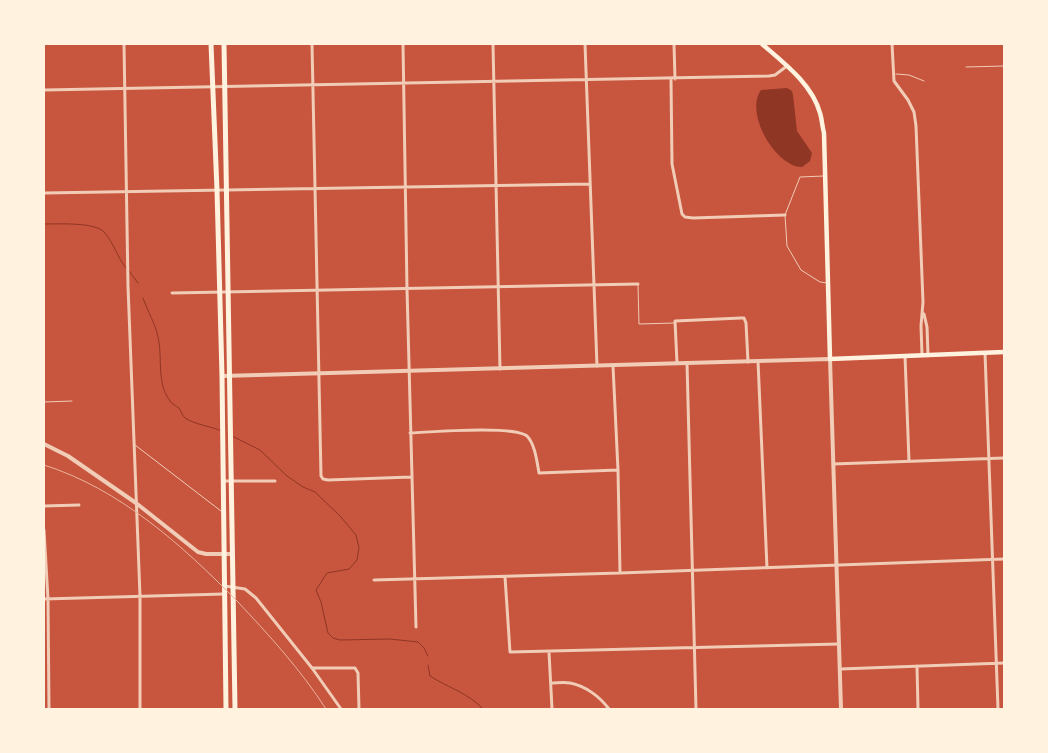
<!DOCTYPE html>
<html>
<head>
<meta charset="utf-8">
<style>
	body { margin:0 }
	#map { position:relative; width:1048px; height:753px; overflow:hidden; background:#c8553d; font-family:Arial,sans-serif }
	canvas { display:block }
	.frame { position:absolute; inset:0; border:45px solid #fff3e0; pointer-events:none }
</style>
</head>
<body>
<div id="map">
<canvas width="1048" height="753"></canvas>
<div class="frame"></div>
</div>
<script>
const context = document.querySelector('canvas').getContext('2d');
context.lineJoin = 'round';
function fillPath(path, color) {
  context.fillStyle = color;
  context.fill(path, 'evenodd');
}
function strokePath(path, color, width, dash) {
  context.strokeStyle = color;
  context.lineWidth = width;
  context.lineCap = dash ? 'butt' : 'round';
  context.setLineDash(dash || []);
  context.stroke(path);
}
const water = new Path2D(`
	M 787,88 L 792,91 L 793,95 L 797,131 L 812,153 L 810,161 L 802,167 C 776,167 744,113 761,90 Z`);
const stream = new Path2D(`
	M 44,224 C 57,224 95,222 104,232 C 114,243 117,257 126,268
	M 129,271 L 138,283
	M 143,298 C 148,312 155,323 158,337 C 163,359 156,382 170,401 C 172,404 176,406 179,408 C 181,411 182,415 185,418 C 196,425 210,426 222,431
	M 232,436 L 260,450 L 287,476 L 303,487 L 315,492 L 340,516 L 356,535 L 359,548 L 357,560 L 349,569 L 327,573 L 316,590 L 321,602 L 328,633 L 333,638 L 340,640 L 390,639 L 418,642 L 424,648 L 428,656
	M 428,665 L 430,676 C 447,687 470,694 483,709`);
const service = new Path2D(`
	M 966,67 L 1004,66
	M 896,74 L 909,75 L 924,81
	M 824,176 L 800,177 L 785,215 L 787,246 L 801,270 L 820,282 L 827,283
	M 638,285 L 639,324 L 674,323
	M 44,402 L 72,401
	M 135,445 L 221,511`);
const minor = new Path2D(`
	M 124,44 L 128,286 L 140,596 L 140,709
	M 312,44 L 321,476 L 323,479 L 328,480 L 411,477
	M 403,44 L 407,289 L 416,627
	M 493,44 L 500,369
	M 585,44 L 597,366
	M 674,44 L 675,79
	M 892,44 L 894,81 L 908,100 L 914,112 L 916,126 L 923,302 L 921,326 L 922,355
	M 671,79 L 672,164 L 682,214 L 685,217 L 693,218 L 785,215
	M 44,90 L 769,76 L 775,75 L 787,66
	M 44,193 L 589,184
	M 172,293 L 638,284
	M 924,314 L 927,327 L 928,355
	M 985,353 L 998,709
	M 905,356 L 909,461
	M 758,361 L 767,568
	M 677,363 L 675,321 L 741,318 L 744,318 L 746,323 L 748,362
	M 687,363 L 696,709
	M 613,366 L 618,470 L 620,573
	M 410,433 C 430,432 514,425 527,436 C 535,444 537,462 539,473 L 618,470
	M 833,464 L 1004,458
	M 224,481 L 275,481
	M 44,506 L 79,505
	M 44,530 L 48,599 L 49,709
	M 505,577 L 510,652 L 839,644
	M 374,580 L 620,573 L 1004,559
	M 225,586 L 245,589 L 256,598 L 312,668 L 341,709
	M 44,599 L 224,594
	M 549,652 L 552,709
	M 917,666 L 918,709
	M 313,668 L 355,668 L 358,673 L 359,709
	M 840,669 L 1004,663
	M 551,683 C 557,683 564,682 570,683 C 586,686 600,697 609,709`);
const tertiary = new Path2D(`
	M 222,376 L 830,359 L 841,709
	M 44,444 L 68,456 L 136,503 L 198,552 L 206,554 L 232,554`);
const secondary = new Path2D(`
	M 762,44 C 784,63 812,84 820,113 C 822,119 822,126 824,133 L 830,359 L 1004,352`);
const trunk = new Path2D(`
	M 211,44 L 217,190 L 222,376 L 226,709
	M 224,44 L 235,709`);
const rail = new Path2D(`
	M 44,465 C 120,489 182,545 237,601 C 269,635 301,670 326,709`);
fillPath(water, '#8f3625');
strokePath(stream, '#8f3625', 1);
strokePath(service, '#f1ccb7', 1);
strokePath(minor, '#f1ccb7', 3);
strokePath(tertiary, '#f1ccb7', 4);
strokePath(secondary, '#fff3e0', 4.5);
strokePath(trunk, '#fff3e0', 5);
strokePath(rail, '#e9b49f', 1);
</script>
</body>
</html>
